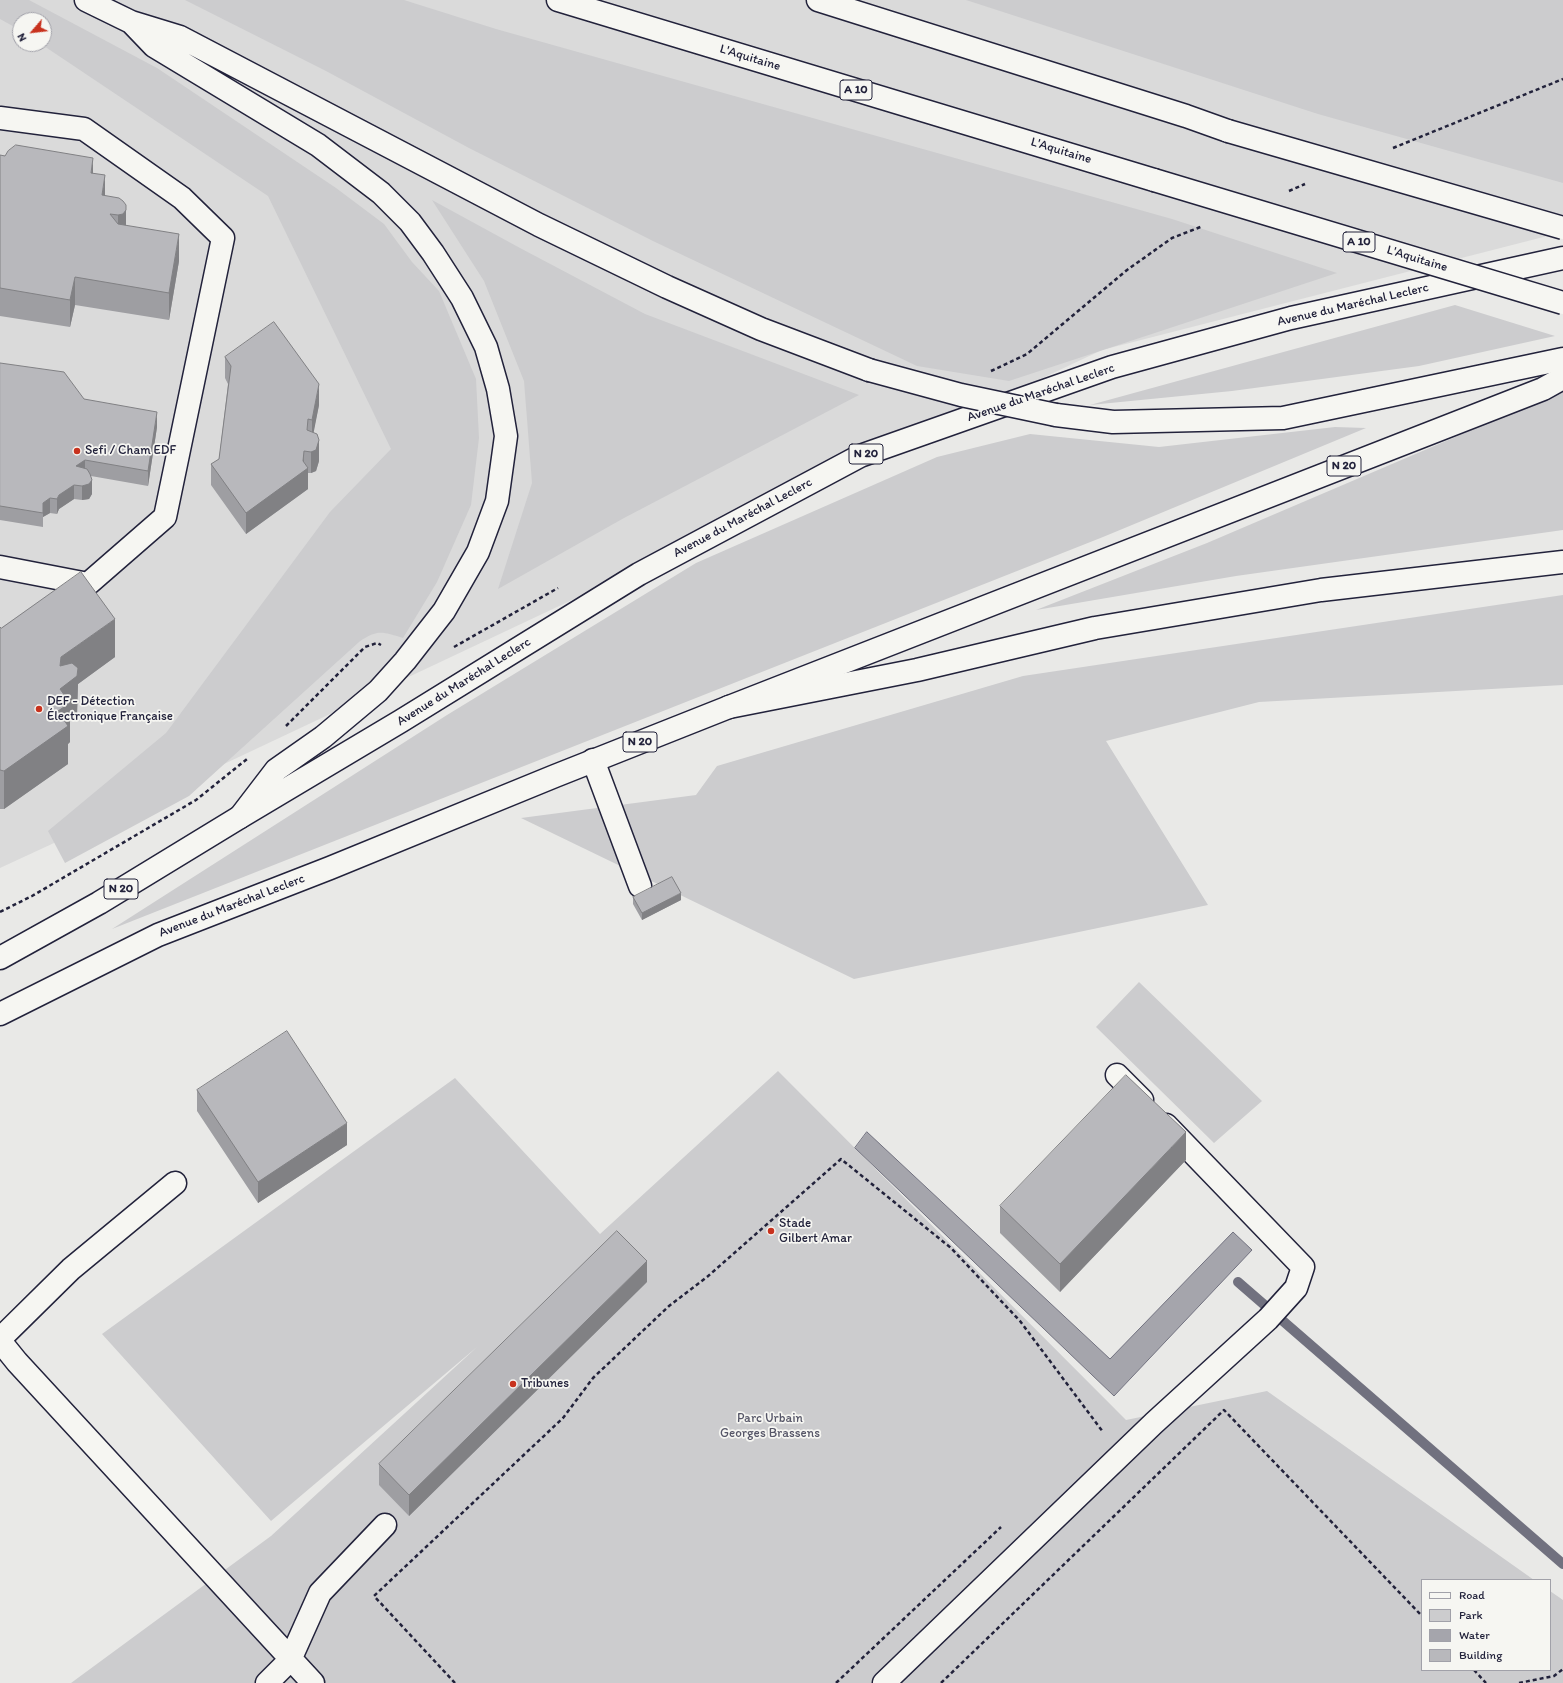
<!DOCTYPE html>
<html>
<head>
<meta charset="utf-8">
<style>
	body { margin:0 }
	#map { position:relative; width:1563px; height:1683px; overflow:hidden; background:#e9e9e7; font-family:Itim,sans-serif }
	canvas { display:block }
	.legend { position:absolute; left:1421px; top:1579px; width:130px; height:92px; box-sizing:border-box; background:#f6f6f2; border:1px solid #a1a1a9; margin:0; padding:5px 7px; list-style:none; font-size:12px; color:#22223b }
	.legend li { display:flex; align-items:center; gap:8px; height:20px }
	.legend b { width:20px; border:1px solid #a1a1a9 }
	.north { position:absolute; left:12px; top:12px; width:40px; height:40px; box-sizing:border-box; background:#f6f6f2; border:1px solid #a1a1a9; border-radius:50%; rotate:242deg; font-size:11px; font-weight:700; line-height:16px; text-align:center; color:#22223b }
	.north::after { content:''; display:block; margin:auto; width:14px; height:18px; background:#c8321e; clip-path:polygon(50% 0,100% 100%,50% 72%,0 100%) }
</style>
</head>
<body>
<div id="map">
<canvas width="1563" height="1683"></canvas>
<ul class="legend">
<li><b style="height:5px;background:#f6f6f2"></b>Road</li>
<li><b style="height:11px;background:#ccccce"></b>Park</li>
<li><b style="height:11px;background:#a5a5ac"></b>Water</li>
<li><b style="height:11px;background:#b8b8bc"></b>Building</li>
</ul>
<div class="north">N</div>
</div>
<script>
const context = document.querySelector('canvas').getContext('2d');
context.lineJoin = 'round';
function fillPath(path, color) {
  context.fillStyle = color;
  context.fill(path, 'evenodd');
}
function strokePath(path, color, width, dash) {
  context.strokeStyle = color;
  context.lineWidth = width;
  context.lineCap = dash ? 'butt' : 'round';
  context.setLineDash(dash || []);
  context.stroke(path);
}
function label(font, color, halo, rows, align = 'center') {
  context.font = font + ' Itim,sans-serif';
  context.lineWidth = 3.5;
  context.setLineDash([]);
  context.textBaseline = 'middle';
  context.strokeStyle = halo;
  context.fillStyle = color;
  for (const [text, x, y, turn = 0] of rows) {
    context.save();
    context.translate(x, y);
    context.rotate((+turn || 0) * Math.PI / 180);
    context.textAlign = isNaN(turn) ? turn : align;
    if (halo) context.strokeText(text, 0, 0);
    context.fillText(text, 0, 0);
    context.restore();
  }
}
const built = new Path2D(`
	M 0,0 L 1563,0 L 1563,232 L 1102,350 L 188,781 L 0,868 ZM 20,20 L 44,20 L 44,44 L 20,44 Z`);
const green = new Path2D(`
	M 0,0 L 29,0 L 157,68 L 336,188 L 384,224 L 412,262 L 439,291 L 476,379 L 479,438 L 471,505 L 437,582 L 403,638 C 382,632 378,629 359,642 L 189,796 L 65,863 L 48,831 L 166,733 L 330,512 L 391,449 L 268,196 L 41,44 L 44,44 L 44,20 L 20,20 L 20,30 L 0,19 Z
	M 185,0 L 404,0 L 496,29 L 1172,219 L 1337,273 L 1009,381 L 917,366 L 653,241 L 469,148 L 326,71 Z
	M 966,0 L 1563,0 L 1563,183 L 1318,114 Z
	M 432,200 L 520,248 L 645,314 L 859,395 L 624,518 L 498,589 L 532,483 L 524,381 L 484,281 Z
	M 1455,305 L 1555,336 L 1419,366 L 1232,391 L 1090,405 Z
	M 1563,391 L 1563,530 L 1236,576 L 1036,610 L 1207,543 Z
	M 1335,427 L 1366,428 L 1103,537 L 112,929 L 447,715 L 696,563 L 937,457 L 1030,434 L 1159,447 Z
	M 1563,595 L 1563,685 L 1259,702 L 1106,741 L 1208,905 L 854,979 L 521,818 L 696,795 L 717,766 L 1023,676 Z
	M 1139,982 L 1262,1101 L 1214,1143 L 1096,1027 Z
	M 778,1071 L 1126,1420 L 1267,1391 L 1534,1580 L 1422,1580 L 1422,1670 L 1550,1670 L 1550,1591 L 1563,1600 L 1563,1683 L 71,1683 L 271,1536 L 477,1347 L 271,1521 L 102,1334 L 455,1078 L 600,1234 Z`);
const water = new Path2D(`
	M 867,1132 L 1110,1359 L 1233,1232 L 1252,1250 L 1114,1396 L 855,1148 Z`);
const stream = new Path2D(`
	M 1238,1282 L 1563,1564`);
const path = new Path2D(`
	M 1393,148 L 1563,79
	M 1289,191 L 1305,184
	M 991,371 L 1027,354 L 1127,270 L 1172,238 L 1203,226
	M 454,647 L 558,588
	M 286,726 L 365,647 L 377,643 L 381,645
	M 0,912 L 32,896 L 196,800 L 247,759
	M 1474,1670 L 1486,1683
	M 455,1683 L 374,1596 L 563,1418 L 593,1378 L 669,1306 L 707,1277 L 841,1159 L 951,1248 L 1020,1321 L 1103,1432
	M 836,1683 L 1001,1527
	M 941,1683 L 1224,1410 L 1422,1616
	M 1519,1683 L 1554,1676 L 1563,1669`);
const minor = new Path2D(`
	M 0,118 L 84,129 L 182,198 L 223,238 L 165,517 L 88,584 L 0,567
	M 593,760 L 640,886
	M 1117,1075 L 1142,1100
	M 0,1339 L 71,1269 L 175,1183
	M 0,1341 L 17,1362 L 313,1683
	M 267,1683 L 290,1660 L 320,1593 L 385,1525
	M 884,1683 L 1154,1423 L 1268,1319 L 1296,1288 L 1303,1267 L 1166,1125`);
const major = new Path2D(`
	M 0,958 L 99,903 L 240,817 L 401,721 L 639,574 L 860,456 L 1112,367 L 1291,318 L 1563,258
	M 0,1014 L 158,935 L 330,868 L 555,776 L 729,707 L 1543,389 L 1563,378`);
const highway = new Path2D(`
	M 86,0 L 131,22 L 180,37 L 539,225 L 667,287 L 761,329 L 869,370
	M 558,0 L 1154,180
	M 818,0 L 1186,116 L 1228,131
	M 131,22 L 154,46 L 318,145 L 381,193 L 410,222 L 433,253 L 462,298 L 486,347 L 498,389 L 506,436 L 497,501 L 478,552 L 444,611 L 405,661 L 378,691 L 323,737 L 276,770 L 240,817
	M 1056,415 L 1113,422 L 1283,418 L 1563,359
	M 729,707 L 917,670 L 1095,628 L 1321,590 L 1563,562`);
const highwayBridge = new Path2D(`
	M 1228,131 L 1563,228
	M 1154,180 L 1563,303
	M 869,370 L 961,395 L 1056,415`);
const wall = new Path2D(`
	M 0,155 L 93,173 L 105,196 L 126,226 L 179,261 L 169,320 L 75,305 L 70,327 L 0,316 Z
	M 225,357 L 319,405 L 313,433 L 319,461 L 316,471 L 311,473 L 308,473 L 308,489 L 246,534 L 211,485 L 211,464 L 219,459 L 228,384 L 225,378 Z
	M 0,363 L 84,399 L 157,427 L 148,486 L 91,476 L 92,494 L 89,499 L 82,500 L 74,499 L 59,509 L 57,514 L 50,513 L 43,517 L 43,527 L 0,520 Z
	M 0,627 L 1,628 L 115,657 L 78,684 L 77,715 L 70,720 L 70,742 L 68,744 L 68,764 L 4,809 L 0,809 Z
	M 633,897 L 681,900 L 642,920 L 633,904 Z
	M 197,1090 L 347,1145 L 258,1203 L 197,1111 Z
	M 1186,1160 L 1060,1292 L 1000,1233 L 1000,1206 Z
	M 647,1282 L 409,1516 L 379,1485 L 379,1464 Z`);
const shadedWall = new Path2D(`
	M 93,158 L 93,185 L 91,173 Z
	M 105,175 L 105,202 L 102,195 Z
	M 126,205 L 126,237 L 118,243 L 118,215 Z
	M 179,234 L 179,261 L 169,320 L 169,293 Z
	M 75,277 L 75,305 L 70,327 L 70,300 Z
	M 319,384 L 319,405 L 312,441 L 312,420 Z
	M 157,412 L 157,427 L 148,486 L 148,471 Z
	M 319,440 L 319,461 L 316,471 L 311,473 L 311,452 Z
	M 304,451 L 304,471 L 308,468 L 308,489 L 246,534 L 246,513 L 303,461 Z
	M 85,460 L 85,475 L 76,466 Z
	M 92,480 L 92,494 L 89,499 L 82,500 L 82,486 Z
	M 74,485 L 74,499 L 59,509 L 57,514 L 57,499 L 59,495 Z
	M 50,498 L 50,513 L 43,517 L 43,503 Z
	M 115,619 L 115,657 L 78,684 L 77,715 L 70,720 L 70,742 L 68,744 L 68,764 L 4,809 L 4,771 L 58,711 L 60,666 L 61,657 Z
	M 681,893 L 681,900 L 642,920 L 642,913 Z
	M 347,1123 L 347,1145 L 258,1203 L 258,1182 Z
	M 1186,1132 L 1186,1160 L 1060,1292 L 1060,1264 Z
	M 647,1261 L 647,1282 L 409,1516 L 409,1495 Z`);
const building = new Path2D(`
	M 16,145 L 93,158 L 91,173 L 105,175 L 102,195 L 119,198 L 123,201 L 126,205 L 126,210 L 123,214 L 118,215 L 110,214 L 118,224 L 179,234 L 169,293 L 75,277 L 70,300 L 0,288 L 0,155 L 5,156 L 8,151 Z
	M 274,322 L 319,384 L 312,420 L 308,419 L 307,430 L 317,434 L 319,440 L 316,450 L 311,452 L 304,451 L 303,461 L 308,468 L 246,513 L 211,464 L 219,459 L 231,366 L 225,357 Z
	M 0,363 L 64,372 L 84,399 L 157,412 L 148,471 L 85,460 L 76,466 L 87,469 L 90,474 L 92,480 L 89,484 L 82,486 L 74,485 L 59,495 L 57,499 L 50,498 L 43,503 L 43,513 L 0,506 Z
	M 81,572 L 115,619 L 61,657 L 60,666 L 72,663 L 78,668 L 77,676 L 60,689 L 70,703 L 58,711 L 68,726 L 4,771 L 0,770 L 0,627 L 1,628 Z
	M 672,877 L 681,893 L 642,913 L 633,897 Z
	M 287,1031 L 347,1123 L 258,1182 L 197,1090 Z
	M 1126,1075 L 1186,1132 L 1060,1264 L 1000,1206 Z
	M 617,1231 L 647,1261 L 409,1495 L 379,1464 Z`);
const markers = [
	[77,451,4,"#c8321e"],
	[39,709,4,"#c8321e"],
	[771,1231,4,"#c8321e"],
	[513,1384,4,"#c8321e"]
];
const shields = [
	[856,90,32],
	[1359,242,32],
	[866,454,34],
	[1344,466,34],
	[640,742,34],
	[121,889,34]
];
const shieldNames = [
	["A 10",856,90],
	["A 10",1359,242],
	["N 20",866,454],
	["N 20",1344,466],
	["N 20",640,742],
	["N 20",121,889]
];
const streetNames = [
	["L'Aquitaine",750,58,17],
	["L'Aquitaine",1061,151,17],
	["L'Aquitaine",1417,259,17],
	["Avenue du Maréchal Leclerc",1353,305,-13],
	["Avenue du Maréchal Leclerc",1041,393,-19],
	["Avenue du Maréchal Leclerc",743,518,-28],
	["Avenue du Maréchal Leclerc",464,682,-32],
	["Avenue du Maréchal Leclerc",232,906,-21]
];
const poiNames = [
	["Sefi / Cham EDF",85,451],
	["DEF - Détection",47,702],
	["Électronique Française",47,717],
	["Stade",779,1224],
	["Gilbert Amar",779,1239],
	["Tribunes",521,1384]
];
const parkNames = [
	["Parc Urbain",770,1419],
	["Georges Brassens",770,1434]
];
fillPath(built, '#dadada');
fillPath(green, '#ccccce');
fillPath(water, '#a5a5ac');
strokePath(water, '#71717f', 1);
strokePath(stream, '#71717f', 10);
strokePath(minor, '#22223b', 25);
strokePath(major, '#22223b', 25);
strokePath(highway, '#22223b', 25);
strokePath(path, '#22223b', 2.5, [4, 3]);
strokePath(minor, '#f6f6f2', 22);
strokePath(major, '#f6f6f2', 22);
strokePath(highway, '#f6f6f2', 22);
strokePath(highwayBridge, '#22223b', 25, []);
strokePath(highwayBridge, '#f6f6f2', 22);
fillPath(wall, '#9e9ea2');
fillPath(shadedWall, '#818184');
fillPath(building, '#b8b8bc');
strokePath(building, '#818184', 1);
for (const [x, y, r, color] of markers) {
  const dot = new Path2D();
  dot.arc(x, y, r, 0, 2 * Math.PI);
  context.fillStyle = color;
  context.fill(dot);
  strokePath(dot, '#f6f6f2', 1.5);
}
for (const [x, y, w] of shields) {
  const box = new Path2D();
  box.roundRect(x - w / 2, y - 10, w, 20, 3);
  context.fillStyle = '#f6f6f2';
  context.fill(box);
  strokePath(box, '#22223b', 1);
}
label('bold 12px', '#22223b', null, shieldNames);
label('13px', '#22223b', '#f6f6f2', streetNames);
label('13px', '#22223b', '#f6f6f2', poiNames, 'left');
label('13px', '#555567', '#f6f6f2', parkNames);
</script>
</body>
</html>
